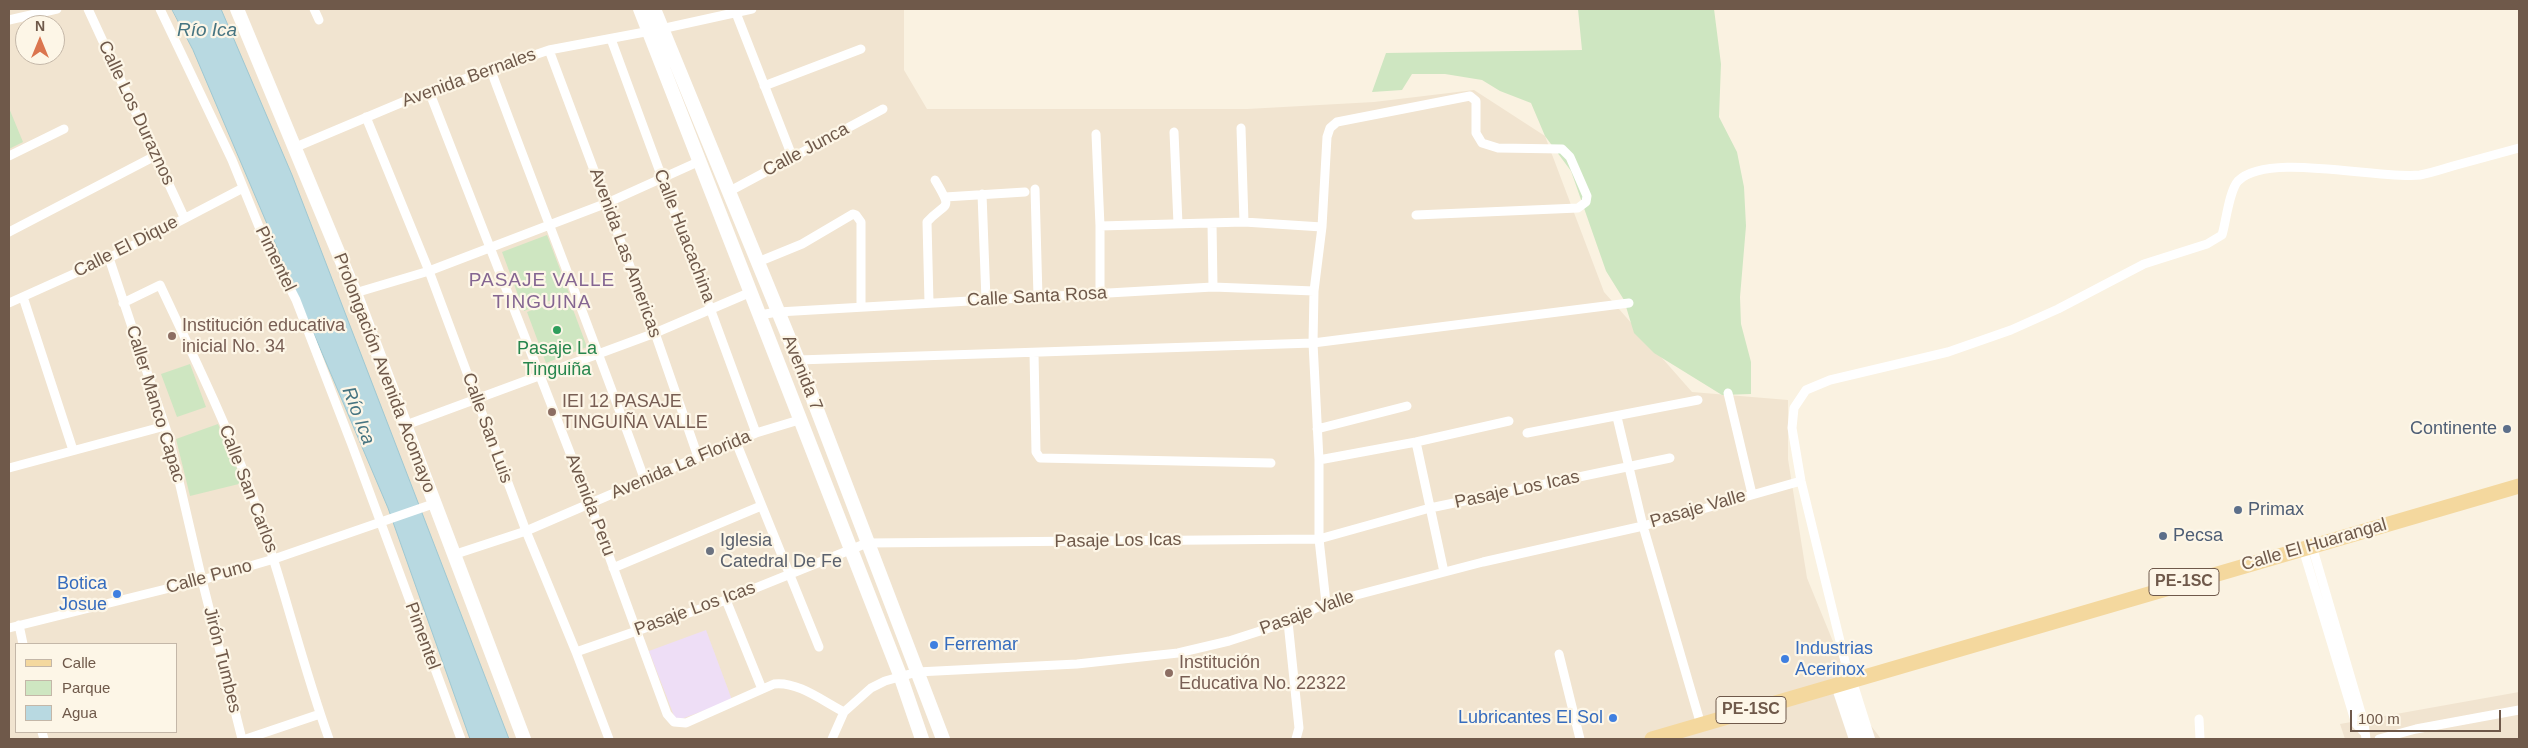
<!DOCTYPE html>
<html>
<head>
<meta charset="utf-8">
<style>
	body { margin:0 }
	#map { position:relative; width:2528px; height:748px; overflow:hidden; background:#faf2e1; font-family:Arial,sans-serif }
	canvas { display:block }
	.frame { position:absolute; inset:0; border:10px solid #6f594a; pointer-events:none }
	.legend { position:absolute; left:15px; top:643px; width:162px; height:90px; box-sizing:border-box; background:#fdf6e7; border:1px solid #c4b7a8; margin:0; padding:6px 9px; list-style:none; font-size:15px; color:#6f594a }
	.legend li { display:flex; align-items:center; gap:10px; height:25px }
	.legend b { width:25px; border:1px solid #c4b7a8 }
	.north { position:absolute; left:15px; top:15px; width:50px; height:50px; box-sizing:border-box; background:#fdf6e7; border:1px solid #c4b7a8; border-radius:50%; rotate:0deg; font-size:14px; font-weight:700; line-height:20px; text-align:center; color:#6f594a }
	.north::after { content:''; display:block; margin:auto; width:18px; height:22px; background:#db754f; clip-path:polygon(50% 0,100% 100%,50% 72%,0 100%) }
	.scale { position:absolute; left:2350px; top:710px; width:151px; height:22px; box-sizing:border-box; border:2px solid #6f594a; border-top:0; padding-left:6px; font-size:15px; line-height:18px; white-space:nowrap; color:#6f594a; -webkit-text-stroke:4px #fdf6e7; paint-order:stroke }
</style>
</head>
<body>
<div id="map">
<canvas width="2528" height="748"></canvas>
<div class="frame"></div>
<ul class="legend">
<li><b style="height:6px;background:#f4d89e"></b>Calle</li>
<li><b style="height:14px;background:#cee6c1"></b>Parque</li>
<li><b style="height:14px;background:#b8d9e1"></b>Agua</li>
</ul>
<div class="north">N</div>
<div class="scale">100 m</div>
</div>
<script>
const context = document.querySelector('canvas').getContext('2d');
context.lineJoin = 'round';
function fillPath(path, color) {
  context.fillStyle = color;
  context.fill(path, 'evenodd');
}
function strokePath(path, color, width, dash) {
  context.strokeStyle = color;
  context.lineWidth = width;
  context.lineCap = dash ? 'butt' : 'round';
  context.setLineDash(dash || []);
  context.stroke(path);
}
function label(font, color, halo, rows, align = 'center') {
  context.font = font + ' Arial,sans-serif';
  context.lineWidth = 4.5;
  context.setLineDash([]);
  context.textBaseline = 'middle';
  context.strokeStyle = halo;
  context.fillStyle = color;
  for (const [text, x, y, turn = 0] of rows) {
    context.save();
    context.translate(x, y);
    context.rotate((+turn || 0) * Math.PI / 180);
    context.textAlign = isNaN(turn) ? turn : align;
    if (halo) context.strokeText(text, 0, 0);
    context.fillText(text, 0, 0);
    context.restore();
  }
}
const residential = new Path2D(`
	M 9,9 L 904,9 L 904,70 L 927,109 L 1247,109 L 1374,102 L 1474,90 L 1545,136 L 1604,292 L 1692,392 L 1788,400 L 1788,459 L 1807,578 L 1863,715 L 1881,739 L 9,739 ZM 25,25 L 55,25 L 55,55 L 25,55 ZM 16,644 L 176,644 L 176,732 L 16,732 Z
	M 2519,692 L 2519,739 L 2345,739 L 2340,724 Z`);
const education = new Path2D(`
	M 706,630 L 732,700 L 676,721 L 649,651 Z`);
const green = new Path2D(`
	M 1578,9 L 1714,9 L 1721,64 L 1719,117 L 1737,152 L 1744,187 L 1746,226 L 1740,297 L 1741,324 L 1751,362 L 1751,394 L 1722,395 L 1654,353 L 1634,333 L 1624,300 L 1606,271 L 1571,171 L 1545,136 L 1531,103 L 1500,91 L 1482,80 L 1445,74 L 1412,74 L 1402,90 L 1372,92 L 1386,53 L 1582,50 Z
	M 9,108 L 23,142 L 9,149 Z
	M 547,235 L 569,293 L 524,311 L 502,252 Z
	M 568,296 L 587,347 L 546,363 L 527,312 Z
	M 190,364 L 206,407 L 177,417 L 161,374 Z
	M 218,424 L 243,483 L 190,496 L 176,439 Z`);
const water = new Path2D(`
	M 172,9 L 221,9 L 292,175 L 509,739 L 470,739 L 388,508 L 193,50 Z`);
const street = new Path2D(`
	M 88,9 L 184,217
	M 160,9 L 232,160 L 260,229 L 296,300 L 352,445 L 461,739
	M 314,9 L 319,20
	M 736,13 L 792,156
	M 9,20 L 57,9
	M 611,39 L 756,433
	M 549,50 L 655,333 L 698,457
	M 490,68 C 541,205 595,341 644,478
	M 764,86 L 861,49
	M 429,91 L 590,504 L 667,714 L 674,722 L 686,723 L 774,684 C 798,681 824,702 844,712
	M 366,117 L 429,271 L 526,531 L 576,652 L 609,739
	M 1241,128 L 1244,222
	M 1174,132 L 1178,224
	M 1096,134 L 1100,226 L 1100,293
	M 296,147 L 429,91 L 549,50 L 661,29 L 752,9
	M 9,156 L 64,129
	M 1035,189 L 1038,297
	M 730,191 L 883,109
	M 982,194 L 986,300
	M 945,197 L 1025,192
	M 1212,223 L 1213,287
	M 1100,226 L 1244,222 L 1322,227
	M 9,232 L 155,156
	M 109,258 L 169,438 L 202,580 L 242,739
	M 758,262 L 802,244 L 853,214 L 856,215 L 861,222 L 861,307
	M 355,293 L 429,271 L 607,203 L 700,161
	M 23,297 L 73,450
	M 9,303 L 109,258 L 243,188
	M 123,303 L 160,285 C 191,351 224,418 249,486 C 280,569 299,656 329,739
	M 929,303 L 927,222 C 946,201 954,212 935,180
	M 759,315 L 778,312 L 1213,287 L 1314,291
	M 1034,353 L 1036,452 L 1040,458 L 1271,463
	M 798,360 L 1313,343 L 1629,303
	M 1728,393 L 1752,494
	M 1617,417 L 1643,526 L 1701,725
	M 406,425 L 655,333 L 751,292
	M 1317,429 L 1407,406
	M 1527,433 L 1698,400
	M 736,442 L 819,647
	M 1416,442 L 1444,572
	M 1319,460 L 1416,442 L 1509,421
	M 9,468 L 165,426
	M 2312,546 L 2364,723 L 2366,739
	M 2303,549 L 2356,724 L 2364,732
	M 453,555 L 526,531 L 698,457 L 756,433 L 799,420
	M 613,568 L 761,506
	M 726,600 L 762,689
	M 1326,603 L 1319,539 L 1319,460 L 1313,343 L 1314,291 L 1322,227 L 1327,137 L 1330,128 L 1337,122 L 1470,96 L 1476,101 L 1476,133 L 1482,143 L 1498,148 L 1562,149 L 1570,157 L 1587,196 L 1586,202 L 1578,208 L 1416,215
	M 1288,622 L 1299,728 L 1296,739
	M 19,625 L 23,644
	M 9,628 L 202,580 L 274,559 L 433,504
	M 576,652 L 726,600 L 867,543 L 1319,539 L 1430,508 L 1670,458
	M 1559,654 L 1580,739
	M 1850,682 L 1801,481 L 1792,428 L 1794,408 L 1806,390 L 1830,380 L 1948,352 L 2011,330 L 2058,309 L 2144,264 L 2207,244 L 2222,235 C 2226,222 2229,191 2238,181 C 2268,151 2377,180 2420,175 C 2431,173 2443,169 2453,166 C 2475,160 2497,154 2519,148
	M 2199,719 L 2200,739
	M 42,732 L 44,739
	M 246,739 L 320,714
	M 832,739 L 844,712 L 871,688 L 885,681 L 917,672 L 1077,664 L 1178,653 L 1229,641 L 1288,622 L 1326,603 L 1483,562 L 1643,526 L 1801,481
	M 2379,739 L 2416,729 L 2519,710`);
const secondary = new Path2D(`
	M 237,9 L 355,293 L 524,739
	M 640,9 L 900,675 L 922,739
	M 654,9 L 798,360 L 943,739
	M 1850,682 L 1868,739
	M 1838,685 L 1856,739`);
const primary = new Path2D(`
	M 1652,739 L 2519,486`);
const markers = [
	[557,330,5,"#2e9e5b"],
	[172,336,5,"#8d6e63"],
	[552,412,5,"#8d6e63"],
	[2507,429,5,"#5c6f8a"],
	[2238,510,5,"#5c6f8a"],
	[2163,536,5,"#5c6f8a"],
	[710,551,5,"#6b7280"],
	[117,594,5,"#3f7fe0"],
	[934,645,5,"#3f7fe0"],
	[1785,659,5,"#3f7fe0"],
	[1169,673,5,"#8d6e63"],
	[1613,718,5,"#3f7fe0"]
];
const shields = [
	[2184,582,70],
	[1751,710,70]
];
const shieldNames = [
	["PE-1SC",2184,582],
	["PE-1SC",1751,710]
];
const streetNames = [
	["Avenida Bernales",469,78,-20],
	["Calle Los Duraznos",136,113,65],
	["Calle Junca",806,150,-28],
	["Calle Huacachina",684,236,69],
	["Calle El Dique",126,247,-27],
	["Avenida Las Americas",625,253,70],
	["Pimentel",275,259,64],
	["Calle Santa Rosa",1037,297,-3],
	["Prolongación Avenida Acomayo",384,373,69],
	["Avenida 7",802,373,68],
	["Caller Manco Capac",155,404,73],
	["Calle San Luis",487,428,70],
	["Avenida La Florida",681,465,-23],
	["Calle San Carlos",248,489,69],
	["Pasaje Los Icas",1517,490,-12],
	["Avenida Peru",590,505,69],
	["Pasaje Valle",1698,509,-16],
	["Pasaje Los Icas",1118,541,-1],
	["Calle El Huarangal",2314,545,-16],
	["Calle Puno",209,577,-15],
	["Pasaje Los Icas",695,609,-20],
	["Pasaje Valle",1307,613,-20],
	["Pimentel",422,636,70],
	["Jirón Tumbes",222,660,76]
];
const educationNames = [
	["Institución educativa",182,326],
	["inicial No. 34",182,347],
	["IEI 12 PASAJE",562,402],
	["TINGUIÑA VALLE",562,423],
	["Institución",1179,663],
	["Educativa No. 22322",1179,684]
];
const leisureNames = [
	["Pasaje La",557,349],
	["Tinguiña",557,370]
];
const serviceNames = [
	["Continente",2497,429,"right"],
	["Primax",2248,510],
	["Pecsa",2173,536]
];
const worshipNames = [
	["Iglesia",720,541],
	["Catedral De Fe",720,562]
];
const shopNames = [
	["Botica",107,584],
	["Josue",107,605],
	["Ferremar",944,645,"left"],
	["Industrias",1795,649,"left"],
	["Acerinox",1795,670,"left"],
	["Lubricantes El Sol",1603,718]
];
const waterNames = [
	["Río Ica",207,31],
	["Río Ica",358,416,69]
];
const neighbourhoodNames = [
	["PASAJE VALLE",542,281],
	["TINGUINA",542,303]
];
fillPath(residential, '#f1e4d0');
fillPath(education, '#eedef6');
fillPath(green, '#cee6c1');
fillPath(water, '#b8d9e1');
strokePath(water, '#9fc8d2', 1);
strokePath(street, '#fff', 9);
strokePath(secondary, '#fff', 14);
strokePath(primary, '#f4d89e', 15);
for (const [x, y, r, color] of markers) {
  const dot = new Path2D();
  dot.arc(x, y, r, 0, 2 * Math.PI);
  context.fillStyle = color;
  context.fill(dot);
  strokePath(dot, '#fdf6e7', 2);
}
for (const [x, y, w] of shields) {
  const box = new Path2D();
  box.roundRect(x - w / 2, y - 13.5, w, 27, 4);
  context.fillStyle = '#fdf6e7';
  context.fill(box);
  strokePath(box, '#6f594a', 1);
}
label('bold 16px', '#6f594a', null, shieldNames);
label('18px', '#6f594a', '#fdf6e7', streetNames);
label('18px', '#785e54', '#fdf6e7', educationNames, 'left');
label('18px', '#27864d', '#fdf6e7', leisureNames);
label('18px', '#4e5e75', '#fdf6e7', serviceNames, 'left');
label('18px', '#5b616d', '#fdf6e7', worshipNames, 'left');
label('18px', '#366cbe', '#fdf6e7', shopNames, 'right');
label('italic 19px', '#467481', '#fdf6e7', waterNames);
context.letterSpacing = '1px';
label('19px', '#856692', '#fdf6e7', neighbourhoodNames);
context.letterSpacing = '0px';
</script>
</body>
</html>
